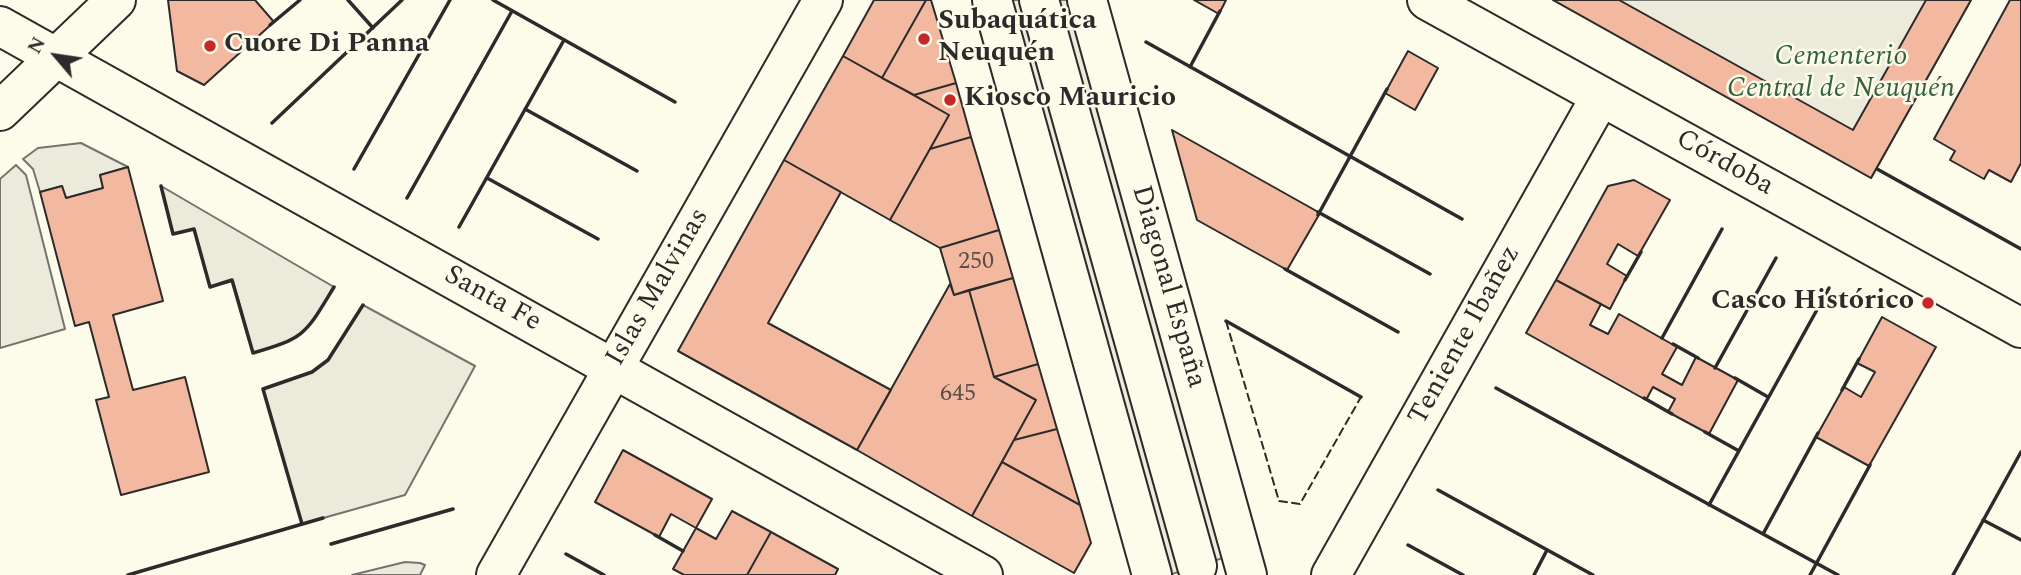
<!DOCTYPE html>
<html>
<head>
<meta charset="utf-8">
<style>
	body { margin:0 }
	#map { position:relative; width:2021px; height:575px; overflow:hidden; background:#fdfbea; font-family:Spectral,serif }
	canvas { display:block }
	.north { position:absolute; left:21px; top:21px; width:70px; height:70px; -webkit-text-stroke:5px #fdfbea; paint-order:stroke; rotate:299deg; font-size:19px; font-weight:700; line-height:28px; text-align:center; color:#2b2b2b }
	.north::after { content:''; display:block; margin:auto; width:24px; height:32px; background:#2b2b2b; clip-path:polygon(50% 0,100% 100%,50% 72%,0 100%) }
</style>
</head>
<body>
<div id="map">
<canvas width="2021" height="575"></canvas>
<div class="north">N</div>
</div>
<script>
const context = document.querySelector('canvas').getContext('2d');
context.lineJoin = 'round';
function fillPath(path, color) {
  context.fillStyle = color;
  context.fill(path, 'evenodd');
}
function strokePath(path, color, width, dash) {
  context.strokeStyle = color;
  context.lineWidth = width;
  context.lineCap = dash ? 'butt' : 'round';
  context.setLineDash(dash || []);
  context.stroke(path);
}
function label(font, color, halo, rows, align = 'center') {
  context.font = font + ' Spectral,serif';
  context.lineWidth = 5;
  context.setLineDash([]);
  context.textBaseline = 'middle';
  context.strokeStyle = halo;
  context.fillStyle = color;
  for (const [text, x, y, turn = 0] of rows) {
    context.save();
    context.translate(x, y);
    context.rotate((+turn || 0) * Math.PI / 180);
    context.textAlign = isNaN(turn) ? turn : align;
    if (halo) context.strokeText(text, 0, 0);
    context.fillText(text, 0, 0);
    context.restore();
  }
}
const green = new Path2D(`
	M 1008,0 L 1070,0 L 1226,557 L 1169,575 Z
	M 1553,0 L 1971,0 L 1871,178 Z
	M 81,143 L 128,167 L 100,175 L 103,188 L 66,198 L 62,186 L 40,192 L 33,169 L 23,159 L 38,148 Z
	M 16,165 L 26,175 L 65,329 L 0,348 L 0,179 Z
	M 161,186 L 334,287 C 306,333 306,338 253,353 L 233,281 L 210,287 L 194,229 L 173,234 Z
	M 363,305 L 475,366 L 405,495 L 302,524 L 263,389 L 312,372 L 328,360 Z
	M 405,562 L 420,563 L 425,565 L 420,575 L 352,575 Z`);
const building = new Path2D(`
	M 168,0 L 255,0 L 274,22 L 204,85 L 177,71 Z
	M 874,0 L 926,0 L 882,78 L 843,56 Z
	M 926,0 L 931,0 L 956,83 L 914,95 L 882,78 Z
	M 1194,0 L 1226,0 L 1219,14 Z
	M 1553,0 L 1619,0 L 1853,130 L 1926,0 L 1971,0 L 1871,178 Z
	M 2010,0 L 2021,0 L 2021,163 L 2011,182 L 1989,170 L 1984,179 L 1950,160 L 1955,151 L 1934,139 Z
	M 1408,51 L 1438,68 L 1415,110 L 1385,93 Z
	M 843,56 L 949,115 L 890,220 L 784,160 Z
	M 956,83 L 971,137 L 930,149 L 949,115 L 914,95 Z
	M 1172,130 L 1320,213 L 1287,270 L 1197,220 Z
	M 971,137 L 999,230 L 940,248 L 890,220 L 930,149 Z
	M 784,160 L 841,192 L 768,323 L 891,390 L 857,450 L 678,351 Z
	M 128,167 L 163,301 L 113,315 L 133,390 L 185,377 L 209,472 L 121,495 L 96,400 L 109,397 L 89,322 L 75,326 L 40,192 L 62,186 L 66,198 L 103,188 L 100,175 Z
	M 1634,180 L 1670,200 L 1638,256 L 1618,244 L 1607,264 L 1627,276 L 1610,309 L 1556,280 L 1608,186 Z
	M 999,230 L 1013,278 L 954,295 L 940,248 Z
	M 1013,278 L 1038,364 L 994,377 L 969,290 Z
	M 1556,280 L 1601,304 L 1590,325 L 1608,334 L 1619,314 L 1677,347 L 1662,374 L 1682,385 L 1696,357 L 1738,380 L 1709,434 L 1668,412 L 1675,399 L 1653,387 L 1646,400 L 1526,333 Z
	M 950,284 L 954,295 L 969,290 L 994,377 L 1036,400 L 972,516 L 857,450 Z
	M 1882,317 L 1936,347 L 1869,466 L 1816,437 L 1844,387 L 1861,397 L 1875,372 L 1857,363 Z
	M 1038,364 L 1057,429 L 1014,440 L 1036,400 L 994,377 Z
	M 1057,429 L 1080,505 L 1002,462 L 1014,440 Z
	M 623,450 L 712,499 L 696,528 L 671,514 L 659,537 L 595,502 Z
	M 1002,462 L 1080,505 L 1091,543 L 1074,573 L 972,516 Z
	M 732,511 L 771,532 L 747,575 L 684,575 L 673,569 L 696,528 L 716,539 Z
	M 771,532 L 838,569 L 835,575 L 747,575 Z`);
const minor = new Path2D(`
	M 1039,0 L 1197,566
	M 1427,0 L 2021,328
	M 0,26 L 983,575
	M 0,111 L 116,0
	M 1331,575 L 1601,96`);
const major = new Path2D(`
	M 992,0 L 1152,575
	M 1087,0 L 1247,575
	M 496,575 L 823,0`);
const fence = new Path2D(`
	M 1226,321 L 1279,501 L 1300,504 L 1361,397`);
const wall = new Path2D(`
	M 348,0 L 373,28
	M 493,0 L 675,102
	M 270,25 L 300,0
	M 1146,42 L 1462,219
	M 1190,67 L 1220,11
	M 525,109 L 637,171
	M 272,123 L 402,0
	M 354,169 L 450,0
	M 1877,169 L 2021,249
	M 487,178 L 598,239
	M 161,186 L 173,234 L 194,229 L 210,287 L 232,280 L 253,353 C 306,338 306,333 334,287
	M 407,198 L 512,11
	M 1318,212 L 1430,274
	M 1318,215 L 1387,89
	M 459,227 L 564,40
	M 1285,269 L 1398,332
	M 1625,280 L 1641,252
	M 1226,321 L 1361,397
	M 1662,338 L 1722,229
	M 1673,344 L 1698,358
	M 1715,368 L 1776,258
	M 1735,378 L 1768,397
	M 1496,388 L 1838,575
	M 1842,390 L 1859,359
	M 1644,398 L 1672,414
	M 1705,432 L 1739,451
	M 1438,490 L 1593,575
	M 1709,505 L 1829,288
	M 1983,520 L 2021,540
	M 302,524 L 263,389 L 312,372 L 328,360 L 363,305
	M 1763,534 L 1818,433
	M 655,535 L 683,551
	M 331,544 L 453,509
	M 1408,545 L 1463,575
	M 566,554 L 604,575
	M 128,575 L 323,518
	M 1534,575 L 1547,550
	M 1810,575 L 1870,465
	M 1953,575 L 2021,452`);
const markers = [
	[924,39,7,"#c62828"],
	[210,46,7,"#c62828"],
	[950,100,7,"#c62828"],
	[1928,303,7,"#c62828"]
];
const numberNames = [
	["250",976,263],
	["645",958,395]
];
const poiNames = [
	["Subaquática",938,23],
	["Neuquén",938,55],
	["Cuore Di Panna",224,46],
	["Kiosco Mauricio",964,100],
	["Casco Histórico",1914,303,"right"]
];
const parkNames = [
	["Cementerio",1841,59],
	["Central de Neuquén",1841,91]
];
const streetNames = [
	["Córdoba",1724,164,29],
	["Diagonal España",1167,287,74],
	["Islas Malvinas",659,288,-60],
	["Santa Fe",492,300,29],
	["Teniente Ibañez",1466,336,-61]
];
fillPath(green, '#ecebdb');
strokePath(green, '#74746e', 2);
fillPath(building, '#f2b8a0');
strokePath(building, '#2b2b2b', 2);
strokePath(minor, '#2b2b2b', 42);
strokePath(major, '#2b2b2b', 42);
strokePath(minor, '#fdfbea', 38);
strokePath(major, '#fdfbea', 38);
strokePath(fence, '#2b2b2b', 2, [9, 3.5]);
strokePath(wall, '#2b2b2b', 3.5);
for (const [x, y, r, color] of markers) {
  const dot = new Path2D();
  dot.arc(x, y, r, 0, 2 * Math.PI);
  context.fillStyle = color;
  context.fill(dot);
  strokePath(dot, '#fdfbea', 2.5);
}
label('24px', '#5d4e48', null, numberNames);
label('bold 28px', '#2b2b2b', '#fdfbea', poiNames, 'left');
label('italic 28px', '#34623c', '#fdfbea', parkNames);
label('28px', '#2b2b2b', '#fdfbea', streetNames);
</script>
</body>
</html>
